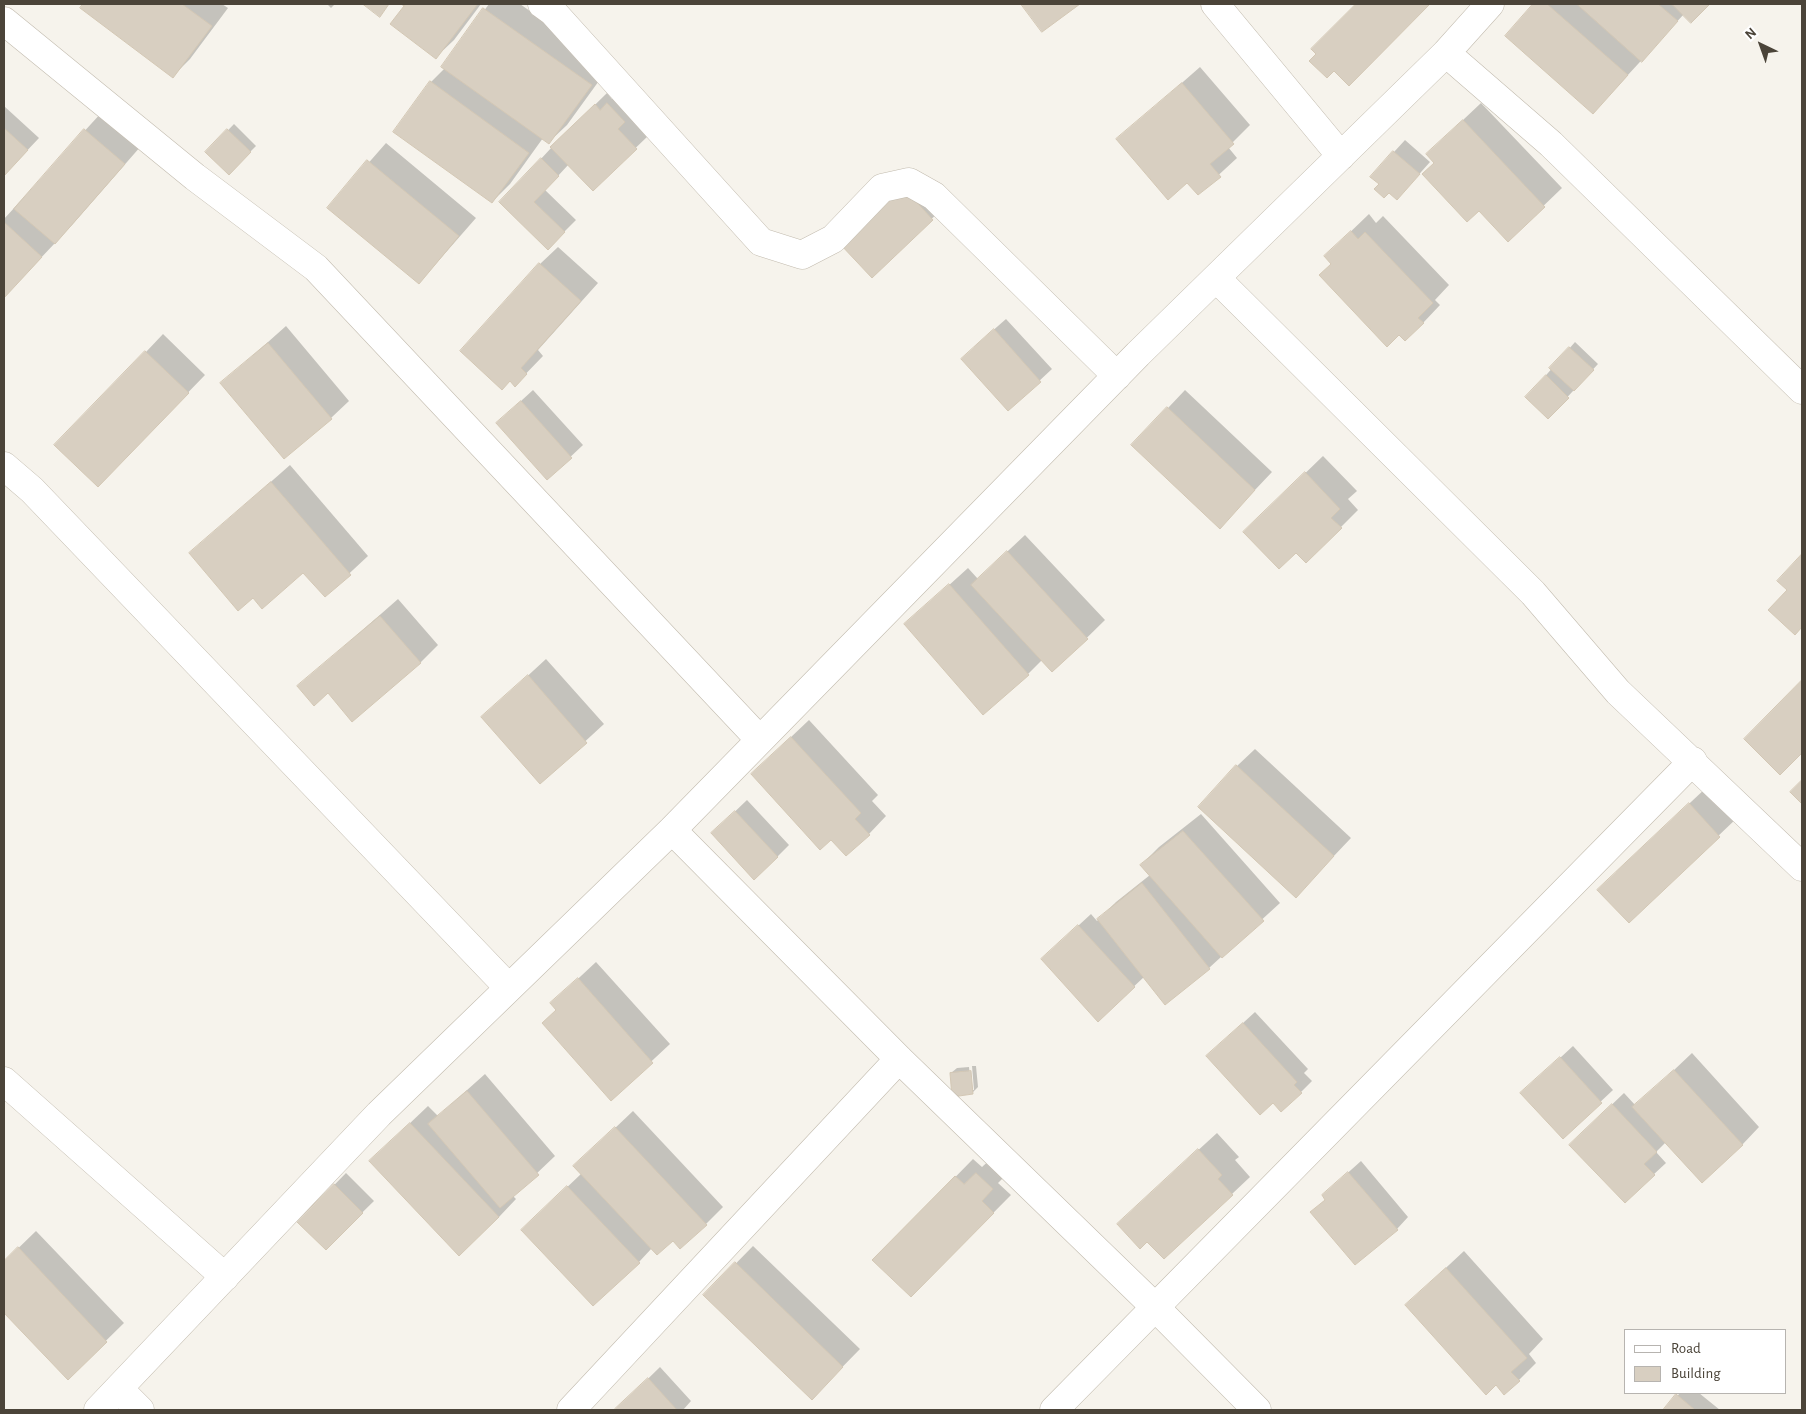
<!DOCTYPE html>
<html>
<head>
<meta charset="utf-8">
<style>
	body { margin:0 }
	#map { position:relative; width:1806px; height:1414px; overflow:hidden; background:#f6f3ec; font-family:"Alegreya Sans",sans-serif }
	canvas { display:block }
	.frame { position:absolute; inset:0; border:5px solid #4b4439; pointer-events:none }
	.legend { position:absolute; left:1624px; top:1329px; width:162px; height:65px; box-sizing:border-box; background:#fff; border:1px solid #b7b4b0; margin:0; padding:6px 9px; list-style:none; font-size:15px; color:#4b4439 }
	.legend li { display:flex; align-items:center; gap:10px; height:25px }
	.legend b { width:25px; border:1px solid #b7b4b0 }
	.north { position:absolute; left:1736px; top:20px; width:50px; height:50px; -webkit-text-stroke:4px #fff; paint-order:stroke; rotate:318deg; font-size:14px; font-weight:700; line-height:20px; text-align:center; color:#4b4439 }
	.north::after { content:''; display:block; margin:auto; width:18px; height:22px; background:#4b4439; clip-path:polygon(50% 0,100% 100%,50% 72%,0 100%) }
</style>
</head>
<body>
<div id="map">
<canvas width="1806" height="1414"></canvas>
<div class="frame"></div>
<ul class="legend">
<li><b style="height:6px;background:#fff"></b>Road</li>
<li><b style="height:14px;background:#d8cfc1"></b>Building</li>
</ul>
<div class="north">N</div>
</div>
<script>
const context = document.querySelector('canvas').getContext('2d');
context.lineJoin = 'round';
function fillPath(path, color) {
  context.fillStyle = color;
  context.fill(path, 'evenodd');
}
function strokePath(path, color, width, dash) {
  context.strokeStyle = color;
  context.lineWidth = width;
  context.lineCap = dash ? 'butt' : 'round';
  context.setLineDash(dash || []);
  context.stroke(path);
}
const shadow = new Path2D(`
	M 84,4 L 222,4 L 228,8 L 190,59 L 173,76 L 82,7 Z
	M 327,4 L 335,4 L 331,8 Z
	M 403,4 L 481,4 L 454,40 L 436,57 Z
	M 489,4 L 520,4 L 609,67 L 567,125 L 549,142 L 543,138 L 510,184 L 492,202 L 431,82 L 445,68 L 443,66 Z
	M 1022,4 L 1078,4 L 1042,30 Z
	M 1357,4 L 1429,4 L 1367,67 L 1318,54 L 1313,49 Z
	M 1535,4 L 1709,4 L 1691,21 L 1684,14 L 1593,113 L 1506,36 Z
	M 1200,67 L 1250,125 L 1228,147 L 1237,158 L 1199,193 L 1188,181 L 1118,139 Z
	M 619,92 L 648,136 L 593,189 L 569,164 L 545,190 L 576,220 L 548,248 L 501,202 L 552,147 L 607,93 L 612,99 Z
	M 1481,103 L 1562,188 L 1508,240 L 1435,163 L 1445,137 Z
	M 4,106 L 39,138 L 4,175 Z
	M 102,112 L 141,146 L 72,225 L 4,297 L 4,219 Z
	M 234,124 L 256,146 L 229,173 L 207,152 Z
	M 1405,140 L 1430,162 L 1397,199 L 1381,184 L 1394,152 Z
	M 386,143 L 476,218 L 419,283 L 329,208 Z
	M 914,175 L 944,207 L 872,276 Z
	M 1369,214 L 1376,223 L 1383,216 L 1449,285 L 1435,300 L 1440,305 L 1423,323 L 1333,264 L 1343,239 Z
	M 558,247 L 598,283 L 538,350 L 543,356 L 515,385 L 540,264 Z
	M 1006,319 L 1052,369 L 1008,410 L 974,347 Z
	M 286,326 L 349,401 L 331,418 L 222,383 Z
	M 163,334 L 205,375 L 115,468 L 146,352 Z
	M 1575,342 L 1598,364 L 1548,418 L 1527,397 Z
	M 533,390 L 583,445 L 547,479 L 509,412 Z
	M 1185,390 L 1272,472 L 1237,509 L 1168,408 Z
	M 1323,456 L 1357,491 L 1348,499 L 1358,510 L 1341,527 L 1262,515 Z
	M 290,465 L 368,556 L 325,596 L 304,571 L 253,596 L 190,553 Z
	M 1025,535 L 1105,620 L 1053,671 L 1042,660 L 1028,674 L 906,624 L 968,568 L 978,579 Z
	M 1802,556 L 1802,626 L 1795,633 L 1788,590 L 1779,581 Z
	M 398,599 L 438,645 L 420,663 L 329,691 L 299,686 Z
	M 546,659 L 604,724 L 541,782 L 483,717 Z
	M 1802,682 L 1802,752 L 1780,774 L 1746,739 Z
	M 809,720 L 878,795 L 872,801 L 886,816 L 869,834 L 831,838 L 752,774 Z
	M 1255,749 L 1351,838 L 1313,878 L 1237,766 Z
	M 1707,787 L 1737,818 L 1629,921 L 1616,872 Z
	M 747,800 L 789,845 L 777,857 L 724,822 Z
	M 1201,814 L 1280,903 L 1209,968 L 1165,1003 L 1144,977 L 1098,1020 L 1054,948 L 1091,914 L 1097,921 L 1116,902 L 1150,875 L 1141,865 L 1159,847 Z
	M 596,962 L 670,1044 L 611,1099 L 552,1003 Z
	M 1255,1012 L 1308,1069 L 1304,1073 L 1312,1081 L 1301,1092 L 1219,1045 Z
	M 1573,1046 L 1613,1090 L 1563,1137 L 1534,1082 Z
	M 1692,1053 L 1759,1127 L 1742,1145 L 1666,1142 L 1656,1152 L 1666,1163 L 1625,1201 L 1582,1133 L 1624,1093 L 1636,1106 Z
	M 972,1066 L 976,1066 L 978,1087 L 972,1093 L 951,1073 L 957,1068 L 969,1067 L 971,1090 L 974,1090 Z
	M 485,1074 L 555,1156 L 513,1196 L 516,1199 L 499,1217 L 388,1144 L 428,1106 L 438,1116 Z
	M 633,1111 L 723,1207 L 706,1224 L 652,1248 L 639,1262 L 540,1213 L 582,1173 L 593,1149 Z
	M 1217,1133 L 1239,1157 L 1235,1160 L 1250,1177 L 1232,1194 L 1137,1206 Z
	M 994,1156 L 1010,1171 L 998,1183 L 1011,1195 L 911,1296 L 874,1260 L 973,1159 L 982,1167 Z
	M 1361,1161 L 1408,1217 L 1397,1229 L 1312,1212 L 1326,1199 L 1323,1195 Z
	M 346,1173 L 374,1201 L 326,1248 L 298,1222 Z
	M 36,1231 L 124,1323 L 68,1378 L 4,1311 L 4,1262 Z
	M 753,1246 L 860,1349 L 812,1398 L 705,1295 Z
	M 1464,1251 L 1543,1339 L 1529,1354 L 1536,1363 L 1519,1380 L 1496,1384 L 1406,1305 Z
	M 660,1367 L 691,1401 L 683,1410 L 618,1410 L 617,1409 Z
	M 1680,1393 L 1699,1393 L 1720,1410 L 1664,1410 Z`);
const building = new Path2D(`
	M 83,4 L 182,4 L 212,26 L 173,78 L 80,8 Z
	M 363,4 L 389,4 L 380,17 Z
	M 401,4 L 476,4 L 477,5 L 436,59 L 390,24 L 404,6 Z
	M 1021,4 L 1080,4 L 1042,32 Z
	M 1356,4 L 1430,4 L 1349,86 L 1334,71 L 1327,78 L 1309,61 L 1316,54 L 1311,49 Z
	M 1533,4 L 1547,4 L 1628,75 L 1593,114 L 1505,36 Z
	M 1577,4 L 1658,4 L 1678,21 L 1642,62 Z
	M 1672,4 L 1710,4 L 1691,23 Z
	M 483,8 L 592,85 L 549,144 L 441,67 Z
	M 430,81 L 529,153 L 492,203 L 393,132 Z
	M 1182,83 L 1234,144 L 1210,164 L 1221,177 L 1198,195 L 1187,183 L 1168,200 L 1116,139 Z
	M 607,103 L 625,122 L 618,129 L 637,149 L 593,191 L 550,147 L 595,104 L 600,110 Z
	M 1463,120 L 1545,207 L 1508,242 L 1479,211 L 1467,222 L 1422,174 L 1434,163 L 1426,154 Z
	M 4,128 L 28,150 L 4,176 Z
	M 84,129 L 125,164 L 55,244 L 14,209 Z
	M 227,129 L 251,152 L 229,175 L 205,152 Z
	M 1393,151 L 1420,174 L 1397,200 L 1389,193 L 1384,198 L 1374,189 L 1379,184 L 1370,177 Z
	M 541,158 L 559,176 L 534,202 L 565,232 L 548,250 L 499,202 Z
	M 367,160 L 459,236 L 419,284 L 327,208 Z
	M 902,186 L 933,220 L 872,278 L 840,244 Z
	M 4,222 L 42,257 L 4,298 Z
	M 1351,231 L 1358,239 L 1365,232 L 1433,303 L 1418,318 L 1424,323 L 1405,341 L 1399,335 L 1387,347 L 1319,275 L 1331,264 L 1324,256 Z
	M 539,263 L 581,301 L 521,368 L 527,374 L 515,387 L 510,381 L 502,390 L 460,351 Z
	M 994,329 L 1041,382 L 1008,411 L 961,359 Z
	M 268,343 L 332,419 L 284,459 L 220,383 Z
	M 1569,347 L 1594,370 L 1574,391 L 1549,368 Z
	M 145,351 L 189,393 L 98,487 L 54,445 Z
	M 1546,375 L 1569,398 L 1548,419 L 1525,397 Z
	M 521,401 L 572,458 L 547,480 L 496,423 Z
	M 1167,407 L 1255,490 L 1220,529 L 1131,445 Z
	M 1305,472 L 1340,509 L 1331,518 L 1342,528 L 1306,563 L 1296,553 L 1279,569 L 1243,532 Z
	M 271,482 L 351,575 L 325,597 L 303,573 L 262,609 L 253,598 L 238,611 L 189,553 Z
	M 1007,551 L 1088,639 L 1052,672 L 971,585 Z
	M 1802,554 L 1802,627 L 1795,635 L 1768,610 L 1787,590 L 1777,581 Z
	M 949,584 L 1029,675 L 983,715 L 904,624 Z
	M 380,616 L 421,663 L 352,722 L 328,693 L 314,706 L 297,686 Z
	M 528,675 L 587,743 L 540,784 L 481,717 Z
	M 1802,680 L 1802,753 L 1780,775 L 1744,739 Z
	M 791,737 L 861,813 L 855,819 L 870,835 L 846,856 L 831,840 L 820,850 L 751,774 Z
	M 1236,765 L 1334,856 L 1296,898 L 1198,807 Z
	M 1802,780 L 1802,804 L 1790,792 Z
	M 1689,803 L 1720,837 L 1629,923 L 1597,890 Z
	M 735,811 L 778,857 L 754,880 L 711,833 Z
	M 1183,831 L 1264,921 L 1222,958 L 1140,865 Z
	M 1142,883 L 1210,969 L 1165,1005 L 1097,919 Z
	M 1078,925 L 1135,987 L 1098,1022 L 1041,959 Z
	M 578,978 L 653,1063 L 611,1101 L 542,1023 L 556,1010 L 550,1003 Z
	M 1243,1023 L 1297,1082 L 1294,1085 L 1302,1093 L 1281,1112 L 1273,1103 L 1260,1115 L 1206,1056 Z
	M 1560,1057 L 1602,1103 L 1563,1139 L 1520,1093 Z
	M 1674,1070 L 1743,1145 L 1702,1183 L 1632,1107 Z
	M 971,1071 L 973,1094 L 952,1097 L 950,1073 Z
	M 467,1091 L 539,1175 L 500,1208 L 428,1124 Z
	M 1612,1104 L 1657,1152 L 1644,1164 L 1655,1175 L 1625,1203 L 1569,1145 Z
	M 410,1123 L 499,1217 L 459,1256 L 369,1161 Z
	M 615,1127 L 707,1225 L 680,1249 L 673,1241 L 657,1255 L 573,1166 Z
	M 1198,1149 L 1222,1175 L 1218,1179 L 1233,1195 L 1164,1259 L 1147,1242 L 1140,1249 L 1117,1224 Z
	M 1348,1172 L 1398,1230 L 1355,1265 L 1310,1212 L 1325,1200 L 1322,1195 Z
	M 976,1173 L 993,1189 L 982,1201 L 994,1213 L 911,1297 L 872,1260 L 955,1176 L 964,1184 Z
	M 334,1184 L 363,1213 L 326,1250 L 297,1222 Z
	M 567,1186 L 640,1263 L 593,1306 L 521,1230 Z
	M 18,1247 L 107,1342 L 68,1380 L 4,1313 L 4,1261 Z
	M 735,1262 L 843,1367 L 812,1400 L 703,1295 Z
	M 1446,1268 L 1527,1358 L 1511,1372 L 1520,1381 L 1504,1395 L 1496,1385 L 1486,1395 L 1405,1305 Z
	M 648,1378 L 677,1410 L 616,1410 L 615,1409 Z
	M 1676,1394 L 1695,1410 L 1663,1410 Z`);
const street = new Path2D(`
	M 542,4 L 553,12 L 761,242 L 802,255 L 833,239 L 882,188 L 909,182 L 934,196 L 1117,376
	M 1215,4 L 1341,156
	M 4,21 L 195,177 L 316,268 L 760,740
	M 1446,53 L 1551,144 L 1802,390
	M 1216,278 L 1533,593 L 1618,692 L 1802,867
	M 4,466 L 32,490 L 509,988
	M 672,830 L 899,1059 L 1154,1306 L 1257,1410
	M 4,1081 L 225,1277
	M 119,1389 L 140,1410
	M 98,1410 L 379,1114 L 672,830 L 1138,354 L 1446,53 L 1490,4
	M 571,1410 L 899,1059
	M 1054,1410 L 1693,761`);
fillPath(shadow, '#0003');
fillPath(building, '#d8cfc1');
strokePath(building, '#d3c7b4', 1);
strokePath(street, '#c2bbae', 29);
strokePath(street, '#fff', 28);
</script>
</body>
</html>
